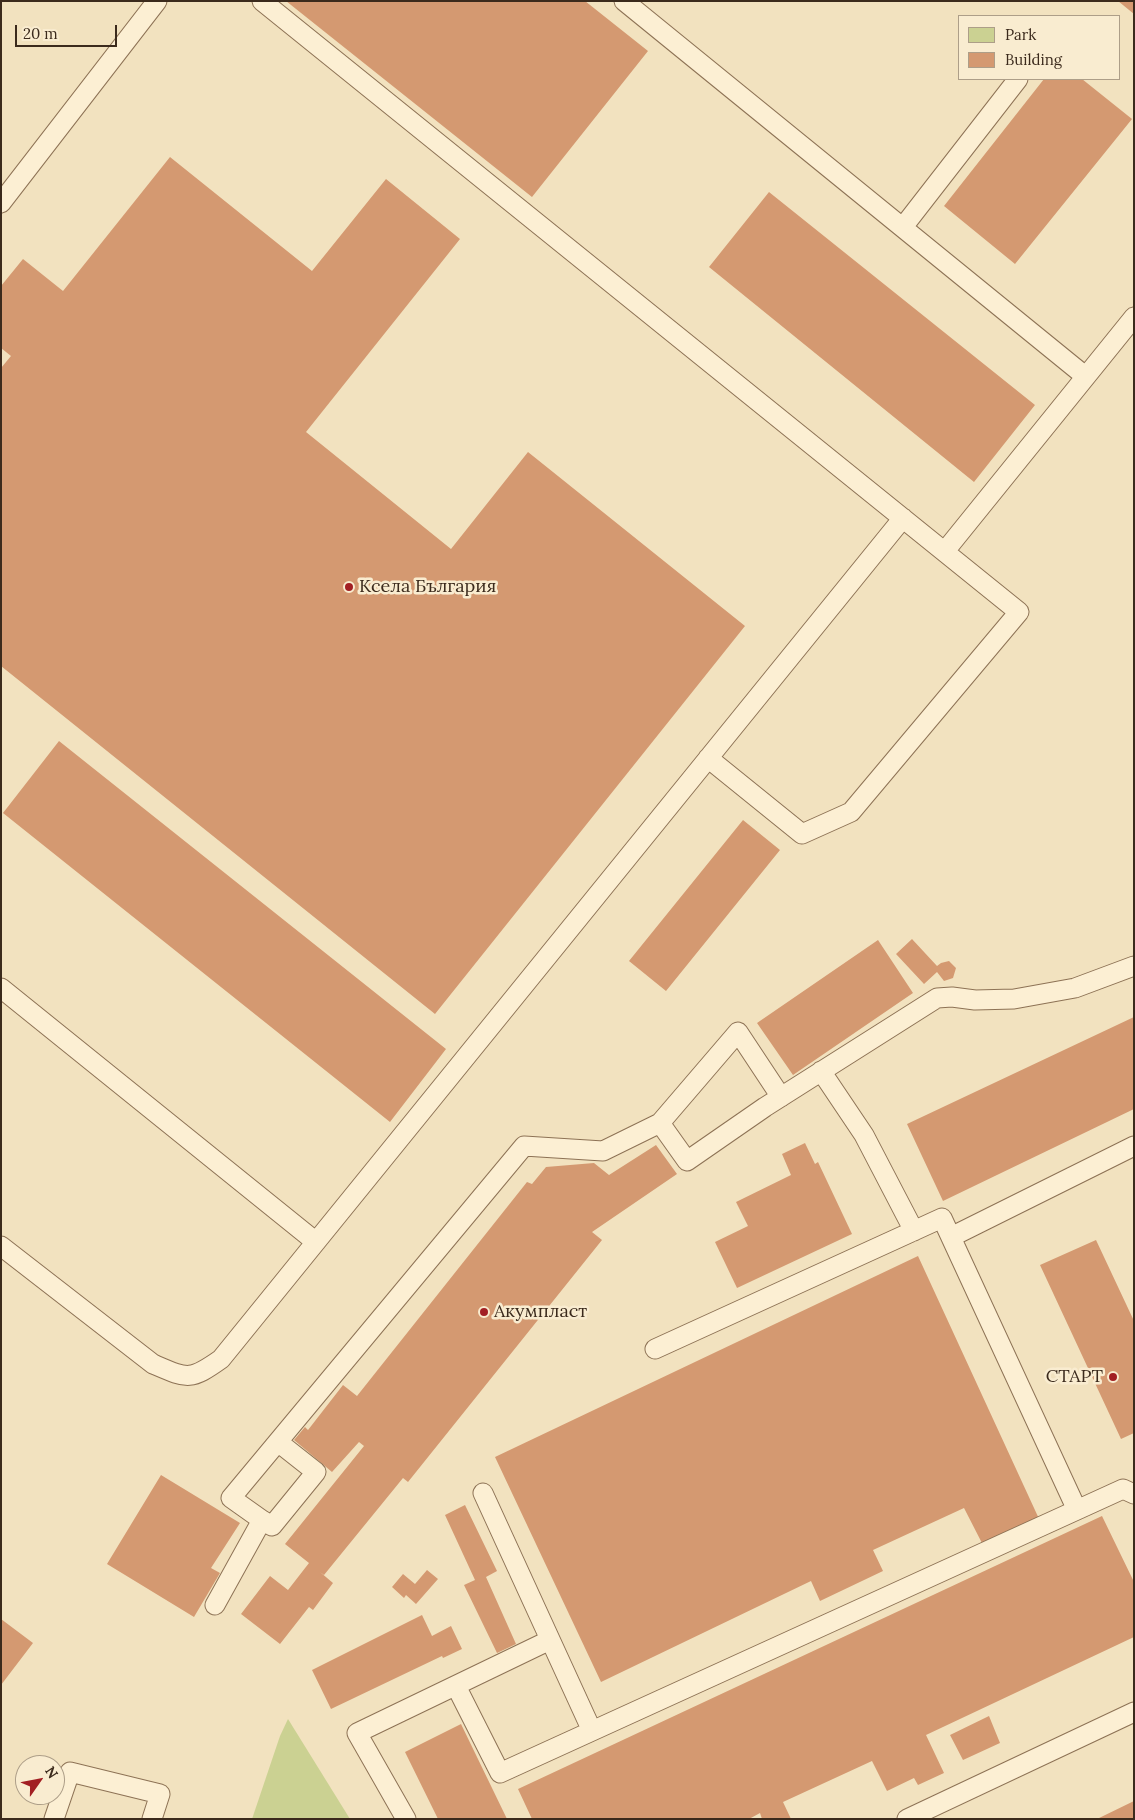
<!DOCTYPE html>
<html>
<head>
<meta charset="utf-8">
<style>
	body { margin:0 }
	#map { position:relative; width:1135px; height:1820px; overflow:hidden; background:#f2e2bf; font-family:Lora,serif }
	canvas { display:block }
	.frame { position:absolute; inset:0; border:2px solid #3b2a1c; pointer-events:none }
	.legend { position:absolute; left:958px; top:15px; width:162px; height:65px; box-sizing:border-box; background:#f9ecd0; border:1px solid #ad9e88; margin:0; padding:6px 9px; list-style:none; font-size:15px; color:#3b2a1c }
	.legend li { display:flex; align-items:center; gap:10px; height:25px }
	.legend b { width:25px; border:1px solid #ad9e88 }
	.north { position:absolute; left:15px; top:1755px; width:50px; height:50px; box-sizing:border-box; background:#f9ecd0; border:1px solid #ad9e88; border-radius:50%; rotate:57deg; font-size:14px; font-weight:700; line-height:20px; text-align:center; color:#3b2a1c }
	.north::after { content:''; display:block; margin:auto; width:18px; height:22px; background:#a21f23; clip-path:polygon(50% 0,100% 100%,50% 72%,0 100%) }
	.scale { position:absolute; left:15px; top:25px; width:102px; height:22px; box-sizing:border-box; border:2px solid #3b2a1c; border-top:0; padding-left:6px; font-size:15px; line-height:18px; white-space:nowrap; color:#3b2a1c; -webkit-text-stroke:4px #f9ecd0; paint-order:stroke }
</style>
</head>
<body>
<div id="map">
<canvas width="1135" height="1820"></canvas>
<div class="frame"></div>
<ul class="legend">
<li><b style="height:14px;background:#cbd192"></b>Park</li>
<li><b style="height:14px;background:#d49971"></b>Building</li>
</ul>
<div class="north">N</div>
<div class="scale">20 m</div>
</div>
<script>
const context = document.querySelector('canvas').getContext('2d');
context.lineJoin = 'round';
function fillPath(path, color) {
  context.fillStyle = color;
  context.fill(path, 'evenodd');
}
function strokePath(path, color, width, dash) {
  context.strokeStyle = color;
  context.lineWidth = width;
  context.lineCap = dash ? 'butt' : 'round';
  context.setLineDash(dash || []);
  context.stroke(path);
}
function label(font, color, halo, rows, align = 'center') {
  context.font = font + ' Lora,serif';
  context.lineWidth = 5;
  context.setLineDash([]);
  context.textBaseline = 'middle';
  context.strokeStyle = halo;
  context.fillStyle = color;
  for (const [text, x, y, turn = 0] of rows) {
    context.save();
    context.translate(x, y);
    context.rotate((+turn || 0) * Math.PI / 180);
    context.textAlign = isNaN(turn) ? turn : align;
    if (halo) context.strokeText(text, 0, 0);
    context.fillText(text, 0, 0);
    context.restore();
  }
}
const green = new Path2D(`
	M 288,1719 L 350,1819 L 252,1819 L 280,1736 Z`);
const building = new Path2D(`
	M 286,1 L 585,1 L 648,51 L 532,197 Z
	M 1118,1 L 1134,1 L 1134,14 Z
	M 1044,79 L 1082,79 L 1132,119 L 1015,264 L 944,206 Z
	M 170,157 L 312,271 L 386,179 L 460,239 L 306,432 L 451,549 L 528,452 L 745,626 L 435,1014 L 1,666 L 1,368 L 11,356 L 1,348 L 1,286 L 23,259 L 63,291 Z
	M 769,192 L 1035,405 L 974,482 L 709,267 Z
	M 59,741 L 446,1049 L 390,1122 L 3,813 Z
	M 743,820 L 780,850 L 666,991 L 629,961 Z
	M 912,939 L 937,966 L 941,963 L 949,961 L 956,968 L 953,978 L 944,981 L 937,972 L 924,984 L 896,954 Z
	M 878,940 L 913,993 L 793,1075 L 757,1023 Z
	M 1134,1017 L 1134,1109 L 943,1201 L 907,1124 Z
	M 805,1143 L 815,1164 L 818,1162 L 852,1234 L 737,1288 L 715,1242 L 748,1226 L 736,1202 L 791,1175 L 782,1154 Z
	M 656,1145 L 677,1174 L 592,1232 L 602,1240 L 408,1482 L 403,1478 L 324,1575 L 320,1572 L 333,1583 L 313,1610 L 309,1607 L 280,1644 L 241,1614 L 270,1576 L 288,1590 L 309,1563 L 285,1544 L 364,1446 L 359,1442 L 332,1472 L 294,1440 L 305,1427 L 308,1430 L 343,1385 L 357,1396 L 527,1182 L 532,1184 L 546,1167 L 594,1163 L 609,1175 Z
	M 1096,1240 L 1134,1321 L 1134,1433 L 1121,1439 L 1040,1265 Z
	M 918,1256 L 1040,1521 L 984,1547 L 964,1508 L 873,1550 L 883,1571 L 820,1601 L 811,1581 L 601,1682 L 495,1457 Z
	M 161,1475 L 240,1523 L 211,1568 L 220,1573 L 194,1617 L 107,1564 Z
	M 465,1505 L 497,1571 L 486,1577 L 516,1644 L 497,1653 L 464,1585 L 475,1580 L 445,1515 Z
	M 1102,1516 L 1134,1582 L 1134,1637 L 926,1735 L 944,1773 L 918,1785 L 914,1778 L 887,1791 L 872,1761 L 783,1802 L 791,1819 L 762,1819 L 760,1813 L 749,1819 L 532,1819 L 518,1789 Z
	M 427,1570 L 438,1579 L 416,1604 L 406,1595 L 404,1598 L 392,1587 L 403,1574 L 415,1584 Z
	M 422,1615 L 432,1636 L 451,1626 L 462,1649 L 443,1658 L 442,1656 L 331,1709 L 312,1670 Z
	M 1,1619 L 33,1643 L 1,1685 Z
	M 989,1716 L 1000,1743 L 963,1760 L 950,1735 Z
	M 461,1724 L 507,1819 L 438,1819 L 405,1752 Z
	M 1134,1801 L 1134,1819 L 1097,1819 Z`);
const lane = new Path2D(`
	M 262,1 L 1019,612 L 851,812 L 802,834 L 708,758
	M 624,1 L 1085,376
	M 1,203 L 157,1
	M 903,227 L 1018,79
	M 945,551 L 1134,317
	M 1,988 L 316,1242
	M 821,1071 L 864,1135 L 914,1231
	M 781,1097 L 738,1032 L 660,1123 L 687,1161 L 765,1107 L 937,998 L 952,997 L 975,1000 L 1014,999 L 1075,988 L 1134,966
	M 951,1237 L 1134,1146
	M 1,1246 L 153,1364 C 188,1379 190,1381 221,1359 L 903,518
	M 655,1349 L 942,1218 L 1077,1510
	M 483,1493 L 592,1731
	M 262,1520 L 272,1526 L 316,1472 L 278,1442
	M 215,1605 L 262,1520 L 231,1498 L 524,1146 L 603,1151 L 660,1123
	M 456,1686 L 500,1773 L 1123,1489 L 1134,1494
	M 54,1819 L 70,1772 L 160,1794 L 152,1819
	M 406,1819 L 357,1733 L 550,1640
	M 907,1819 L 1134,1712`);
const markers = [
	[349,587,5,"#a21f23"],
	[484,1312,5,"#a21f23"],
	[1113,1377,5,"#a21f23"]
];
const poiNames = [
	["Ксела България",359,587],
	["Акумпласт",494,1312],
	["СТАРТ",1103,1377,"right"]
];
fillPath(green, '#cbd192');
fillPath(building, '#d49971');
strokePath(lane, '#8d7255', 21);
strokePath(lane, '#fcefd3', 19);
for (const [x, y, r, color] of markers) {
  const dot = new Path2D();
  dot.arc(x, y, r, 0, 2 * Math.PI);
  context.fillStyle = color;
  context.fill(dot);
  strokePath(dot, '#f9ecd0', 2);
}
label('18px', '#3b2a1c', '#f9ecd0', poiNames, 'left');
</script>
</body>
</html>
